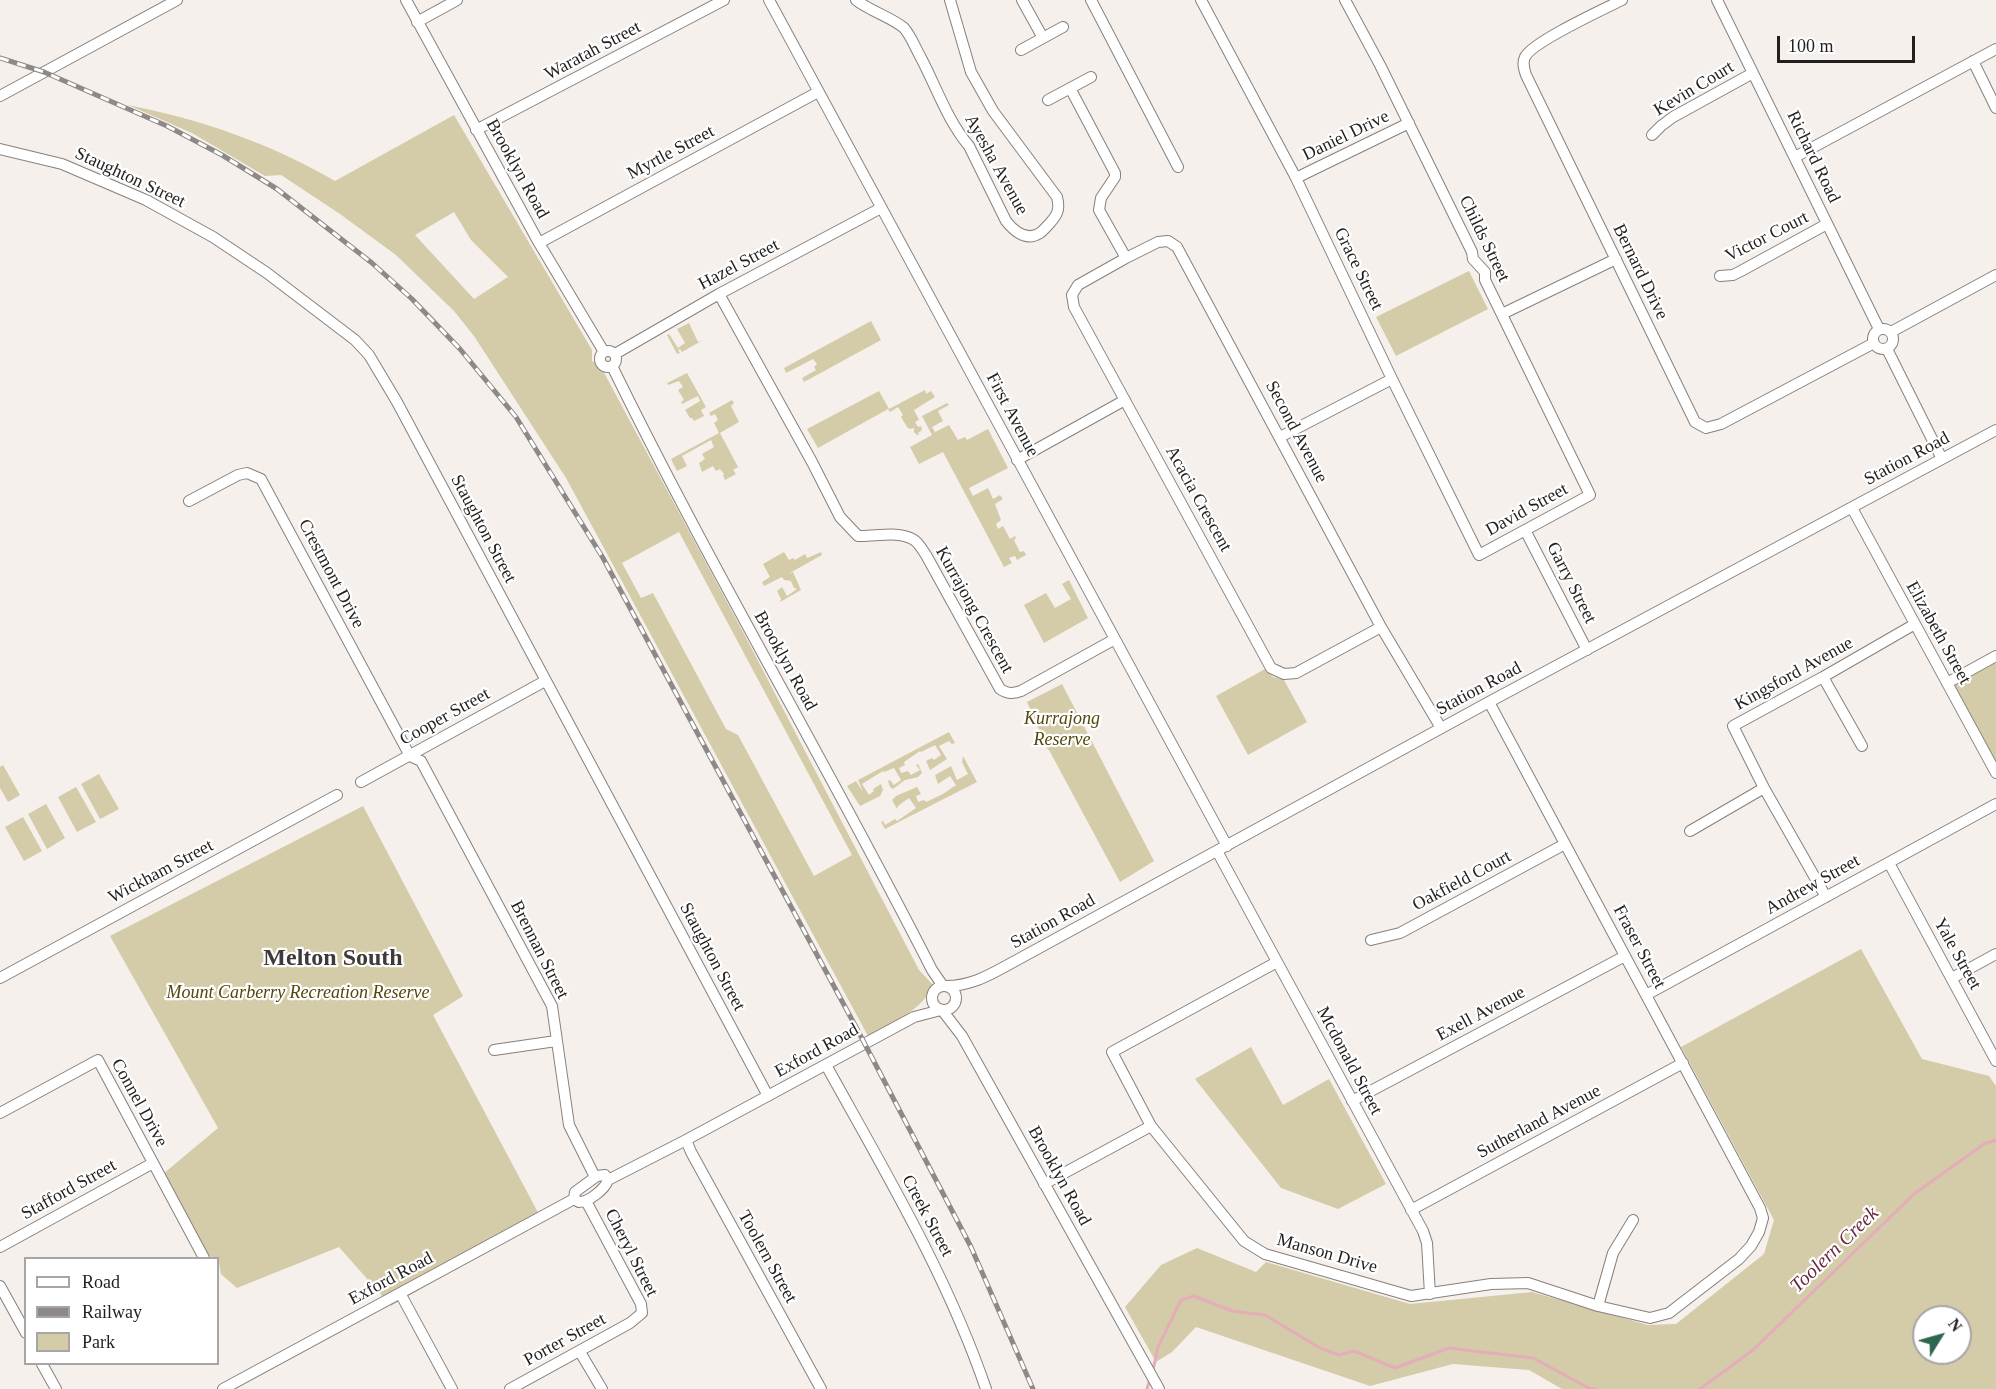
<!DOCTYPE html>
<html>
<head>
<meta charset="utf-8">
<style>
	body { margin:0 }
	#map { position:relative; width:1996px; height:1389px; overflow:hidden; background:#f6f0ec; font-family:Georgia,serif }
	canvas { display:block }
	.legend { position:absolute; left:24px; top:1257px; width:195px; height:108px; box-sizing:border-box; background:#fff; border:2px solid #a7a5a5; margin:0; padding:8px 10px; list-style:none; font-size:18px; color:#221f1e }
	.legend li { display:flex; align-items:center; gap:12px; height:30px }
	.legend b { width:30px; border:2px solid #a7a5a5 }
	.north { position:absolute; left:1912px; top:1305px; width:60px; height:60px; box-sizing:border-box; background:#fff; border:2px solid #a7a5a5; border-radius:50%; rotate:53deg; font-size:16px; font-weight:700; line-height:24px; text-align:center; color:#221f1e }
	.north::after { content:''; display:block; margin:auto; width:21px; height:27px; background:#2e6750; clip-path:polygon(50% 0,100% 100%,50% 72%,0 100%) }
	.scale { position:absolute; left:1777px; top:36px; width:138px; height:27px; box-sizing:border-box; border:3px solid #221f1e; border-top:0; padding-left:8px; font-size:18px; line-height:21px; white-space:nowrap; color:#221f1e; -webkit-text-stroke:4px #fff; paint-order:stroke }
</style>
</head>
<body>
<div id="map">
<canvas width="1996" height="1389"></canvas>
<ul class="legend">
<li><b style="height:8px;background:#fff"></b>Road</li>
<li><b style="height:8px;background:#8d8986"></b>Railway</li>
<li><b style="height:16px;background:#d4cba8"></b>Park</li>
</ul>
<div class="north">N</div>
<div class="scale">100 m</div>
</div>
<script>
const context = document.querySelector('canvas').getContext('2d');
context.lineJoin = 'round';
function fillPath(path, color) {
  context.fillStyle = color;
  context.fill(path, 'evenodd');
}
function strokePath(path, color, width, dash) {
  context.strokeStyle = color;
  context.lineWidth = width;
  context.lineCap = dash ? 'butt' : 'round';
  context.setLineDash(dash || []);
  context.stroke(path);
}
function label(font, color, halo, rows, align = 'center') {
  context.font = font + ' Georgia,serif';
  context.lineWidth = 4.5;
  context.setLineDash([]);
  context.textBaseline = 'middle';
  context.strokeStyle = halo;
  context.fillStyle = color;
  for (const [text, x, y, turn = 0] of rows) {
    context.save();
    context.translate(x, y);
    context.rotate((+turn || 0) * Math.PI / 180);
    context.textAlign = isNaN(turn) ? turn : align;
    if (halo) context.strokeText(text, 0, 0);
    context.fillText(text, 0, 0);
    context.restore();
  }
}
const green = new Path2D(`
	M 128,105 C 202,120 270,143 335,181 L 454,115 L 592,350 L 592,361 L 601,367 L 743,632 L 919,970 L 933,985 C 923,1011 890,1023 868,1036 L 566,478 L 474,336 L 454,311 L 396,255 L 340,214 L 281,175 L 265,176 L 192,133 ZM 454,212 L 471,240 L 508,277 L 474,299 L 415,235 ZM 679,532 L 852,855 L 814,876 L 738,735 L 726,729 L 653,593 L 641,598 L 622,563 Z
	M 1469,271 L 1488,309 L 1396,356 L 1376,317 Z
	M 871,321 L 881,340 L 804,382 L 802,378 L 816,370 L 814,367 L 817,364 L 813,359 L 786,373 L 784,368 Z
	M 689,323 L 698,342 L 703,340 L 682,352 L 680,349 L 678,350 L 680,353 L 677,354 L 667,335 L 669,334 L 678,348 L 685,343 L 677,329 Z
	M 687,373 L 706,407 L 701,410 L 704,416 L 694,421 L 692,418 L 690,418 L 685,410 L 700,401 L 698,396 L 682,404 L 681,402 L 684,400 L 678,390 L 683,387 L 679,381 L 668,385 L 667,383 Z
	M 925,390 L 926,394 L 931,391 L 935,397 L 914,410 L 919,420 L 915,422 L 918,427 L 921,426 L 922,430 L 918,433 L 919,435 L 917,435 L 914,432 L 914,428 L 910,429 L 907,427 L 901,417 L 903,415 L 898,407 L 890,412 L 888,409 L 818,448 L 807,429 L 879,391 L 889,409 Z
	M 732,400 L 734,403 L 731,406 L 739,422 L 720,433 L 738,467 L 733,470 L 736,474 L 725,480 L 723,475 L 724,474 L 720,469 L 716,471 L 713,466 L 702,472 L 699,463 L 705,459 L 702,454 L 714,447 L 711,440 L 682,456 L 687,466 L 677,471 L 671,459 L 719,433 L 714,423 L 718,420 L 715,414 L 711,416 L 709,413 Z
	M 947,403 L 949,405 L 938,411 L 943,421 L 932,427 L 935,432 L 949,425 L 958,440 L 965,437 L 967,440 L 988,429 L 1008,468 L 969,488 L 973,496 L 988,488 L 993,499 L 1000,495 L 1003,499 L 995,504 L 1001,520 L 996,524 L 998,529 L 1003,526 L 1010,539 L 1015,536 L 1016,538 L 1014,540 L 1020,552 L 1024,551 L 1026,555 L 1017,560 L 1015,556 L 1009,558 L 1012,563 L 1004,567 L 943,452 L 919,464 L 910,447 L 932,435 L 922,416 Z
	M 784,552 L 789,560 L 793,558 L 795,560 L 805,554 L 807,558 L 821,552 L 822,555 L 788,574 L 793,572 L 801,590 L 780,602 L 781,599 L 777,591 L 782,587 L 787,596 L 797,589 L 794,588 L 791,581 L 784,580 L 782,577 L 764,586 L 762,582 L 770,577 L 763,564 Z
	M 1069,580 L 1088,618 L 1044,643 L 1024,605 L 1046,593 L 1055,608 L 1071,599 L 1062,584 Z
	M 1996,662 L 1996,763 L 1954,684 Z
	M 1265,669 L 1273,677 L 1284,680 L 1307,722 L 1248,755 L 1216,696 Z
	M 1062,684 L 1154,861 L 1120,882 L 1049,750 L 1048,750 L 1027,702 Z
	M 949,732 L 955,743 L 952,744 L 949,741 L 939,746 L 947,759 L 930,770 L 926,761 L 932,758 L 934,760 L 941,755 L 935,745 L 921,752 L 920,751 L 904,762 L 905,765 L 899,768 L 901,773 L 908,771 L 911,775 L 920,770 L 916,765 L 918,764 L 922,773 L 918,777 L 905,780 L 893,789 L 890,787 L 888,781 L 890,780 L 894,785 L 901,780 L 894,768 L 884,772 L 883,771 L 862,784 L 869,795 L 874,791 L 873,789 L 881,784 L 883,790 L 880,796 L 860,806 L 847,786 L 856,781 L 863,792 L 858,780 Z
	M 963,756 L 977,782 L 885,829 L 881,822 L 883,821 L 885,825 L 895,819 L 897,821 L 916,808 L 909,798 L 898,806 L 897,809 L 892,800 L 896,796 L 917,787 L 921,794 L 916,796 L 918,802 L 924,800 L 926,802 L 943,794 L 956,785 L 950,776 L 938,784 L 935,775 L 951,766 L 957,780 L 968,774 L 962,762 Z
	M 3,765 L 20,795 L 8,802 L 0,788 L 0,767 Z
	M 99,774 L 119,809 L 100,819 L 81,784 Z
	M 76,787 L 96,822 L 77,832 L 58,797 Z
	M 46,804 L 65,838 L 47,849 L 28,814 Z
	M 363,806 L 463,996 L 433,1015 L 542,1220 L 391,1306 L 339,1247 L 237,1288 L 221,1274 L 218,1258 L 208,1256 L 163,1174 L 218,1128 L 110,936 Z
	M 23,817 L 42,851 L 24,861 L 5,827 Z
	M 1861,949 L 1922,1059 L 1989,1076 L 1996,1086 L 1996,1389 L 1562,1389 L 1529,1370 L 1453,1364 L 1370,1386 L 1196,1327 L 1172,1352 L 1156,1362 L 1125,1307 L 1161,1265 L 1197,1248 L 1256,1272 L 1266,1262 L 1410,1304 L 1532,1292 L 1648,1325 L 1676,1324 L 1764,1254 L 1774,1220 L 1681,1047 ZM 1924,1317 L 1960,1317 L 1960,1353 L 1924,1353 Z
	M 1251,1047 L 1283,1105 L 1329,1079 L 1386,1184 L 1338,1209 L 1281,1188 L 1195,1079 Z`);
const stream = new Path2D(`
	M 1153,1370 L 1158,1347 L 1181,1300 L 1194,1296 L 1232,1311 L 1265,1315 L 1320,1348 L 1339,1355 L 1354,1351 L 1395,1368 L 1449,1348 L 1533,1358 L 1591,1389 L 1595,1389
	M 1147,1389 L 1150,1379
	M 1700,1389 L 1753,1350 L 1914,1194 L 1984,1144 L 1996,1140`);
const minor = new Path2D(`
	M 406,0 L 539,243 L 604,352
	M 769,0 L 1227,846
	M 856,0 C 870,11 893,18 904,28 C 911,36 915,47 920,56 C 936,86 947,120 969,146 L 1006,221 C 1014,231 1026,242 1040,233 C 1043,231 1047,226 1050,223 C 1058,214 1060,209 1057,197 L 993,111 L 971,72 L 950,0
	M 1022,0 L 1043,38
	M 1091,0 L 1178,167
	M 1201,0 L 1296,178 L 1392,379 L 1479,555 L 1590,495 L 1485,280 L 1485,272 L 1473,259 L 1472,252 L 1380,65 L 1345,0
	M 1622,0 C 1604,9 1532,42 1525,57 C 1522,63 1524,69 1526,75 L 1695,422 L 1706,428 L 1721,424 L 1874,343
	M 1717,0 L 1879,329
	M 417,22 L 457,0
	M 1021,50 L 1063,27
	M 1973,61 L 1996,108
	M 1070,88 L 1115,173 L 1115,177 L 1101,198 L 1099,210 L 1126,258 L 1158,242 L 1168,241 L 1177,247 L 1381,627 L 1441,728
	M 0,96 L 177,0
	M 1048,100 L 1091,77
	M 476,130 L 724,0
	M 1652,135 L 1661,126 L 1673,117 L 1753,73
	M 0,149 L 62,164 L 146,200 L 213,237 L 267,273 L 355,340 L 369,355 L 397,402 L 768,1096
	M 1795,157 L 1996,49
	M 1296,178 L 1409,123
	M 539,243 L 818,92
	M 1126,258 L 1078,285 L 1072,295 L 1074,307 L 1271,668 L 1284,674 L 1296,673 L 1381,627
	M 1720,276 L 1733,275 L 1741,271 L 1827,224
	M 719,294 L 812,462 L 840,517 L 858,536 C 875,537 899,530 914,540 C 919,543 923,551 926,555 L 1000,689 C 1008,694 1012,694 1021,691 L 1115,639
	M 1502,314 L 1616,259
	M1873 339a10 10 0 1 1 20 0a10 10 0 1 1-20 0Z
	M 1891,332 L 1996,275
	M 1887,349 L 1942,459
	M600 359a8 8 0 1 1 16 0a8 8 0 1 1-16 0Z
	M 615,354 L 719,294 L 881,208
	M 612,366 C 712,571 829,767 932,970 L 943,986
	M 1280,437 L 1392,379
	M 1017,460 L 1125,400
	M 189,501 L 238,475 L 247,473 L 261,479 L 410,756 L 421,761 L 552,1006 L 569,1125 L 595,1177
	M 1852,508 L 1996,773
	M 1525,530 L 1587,650
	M 1823,677 L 1862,746
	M 1947,683 L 1996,656
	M 361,782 L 545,681
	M 1690,831 L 1764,788
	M 1217,851 L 1423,1231 L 1427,1243 L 1430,1294
	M 1889,863 L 1996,1061
	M 1826,897 L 1764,788 L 1733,726 L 1823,677 L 1915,624
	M 1371,940 L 1400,933 L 1565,844
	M 1277,962 L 1112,1052 L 1151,1126 L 1244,1241 L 1265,1254 L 1411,1296 L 1491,1284 L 1528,1283 L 1598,1306 L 1650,1318 L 1669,1313 L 1739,1259 L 1751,1246 L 1759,1232 L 1763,1218 L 1760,1208 L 1489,702
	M 0,978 L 337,795
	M 1952,978 L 1996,954
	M932 998a12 12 0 1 1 24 0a12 12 0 1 1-24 0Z
	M 946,986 C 969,986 986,977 1006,966 L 1489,702 L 1996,430
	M 1646,995 L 1996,804
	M 942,1010 L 962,1036 L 1159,1389
	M 494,1050 L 556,1041
	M 826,1065 C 884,1170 947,1275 986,1389
	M 1352,1101 L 1625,956
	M 0,1113 L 98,1060 L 204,1258
	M 686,1140 L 691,1152 L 821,1389
	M 608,1180 L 605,1175 L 597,1176 L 575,1192 L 574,1199 L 579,1202 C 589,1202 605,1189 608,1180 L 686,1140 L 914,1017 L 941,1010
	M 1044,1184 L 1151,1126
	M 1411,1210 L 1683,1063
	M 0,1247 L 153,1163
	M 0,1286 L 26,1333
	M 400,1293 L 452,1389
	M 1598,1306 L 1613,1253 L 1633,1220
	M 580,1352 L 602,1389
	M 42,1364 L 56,1389
	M 223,1389 L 574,1199
	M 510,1389 L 630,1323 L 642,1313 L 641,1304 L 586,1201`);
const rail = new Path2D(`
	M 0,58 L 44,72 L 167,126 L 222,155 L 277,189 L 372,263 L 412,299 L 460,349 L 516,417 L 603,558 L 857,1029 L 971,1247 L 1033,1389`);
const streetNames = [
	["Waratah Street",593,51,-28],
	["Kevin Court",1694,89,-31],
	["Daniel Drive",1346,136,-26],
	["Myrtle Street",671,153,-28],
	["Richard Road",1813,157,64],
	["Ayesha Avenue",996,165,61],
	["Brooklyn Road",517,169,61],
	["Staughton Street",130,178,25],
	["Victor Court",1767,237,-27],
	["Childs Street",1484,239,64],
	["Hazel Street",739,265,-28],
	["Grace Street",1358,269,64],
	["Bernard Drive",1640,272,64],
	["First Avenue",1012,415,62],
	["Second Avenue",1296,432,62],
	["Station Road",1907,459,-28],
	["Acacia Crescent",1198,499,61],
	["David Street",1527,510,-29],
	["Staughton Street",483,529,62],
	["Crestmont Drive",331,574,62],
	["Garry Street",1571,583,63],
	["Kurrajong Crescent",974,610,61],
	["Elizabeth Street",1938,633,61],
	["Brooklyn Road",785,661,61],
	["Kingsford Avenue",1794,674,-29],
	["Station Road",1479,689,-28],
	["Cooper Street",445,717,-29],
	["Wickham Street",161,872,-28],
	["Oakfield Court",1462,881,-28],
	["Andrew Street",1813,885,-29],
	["Station Road",1053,922,-29],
	["Fraser Street",1639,947,62],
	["Brennan Street",539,950,63],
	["Yale Street",1957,954,61],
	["Staughton Street",712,957,62],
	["Exell Avenue",1481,1014,-28],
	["Exford Road",817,1051,-29],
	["Mcdonald Street",1349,1061,62],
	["Connel Drive",139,1103,61],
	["Sutherland Avenue",1539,1122,-28],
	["Brooklyn Road",1059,1176,61],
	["Stafford Street",69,1190,-29],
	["Creek Street",927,1216,62],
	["Cheryl Street",631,1253,63],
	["Manson Drive",1327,1254,16],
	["Toolern Street",767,1257,61],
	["Exford Road",391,1279,-28],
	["Porter Street",565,1340,-29]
];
const parkNames = [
	["Kurrajong",1062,719],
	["Reserve",1062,740],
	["Mount Carberry Recreation Reserve",298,993]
];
const waterNames = [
	["Toolern Creek",1835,1250,-44]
];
const districtNames = [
	["Melton South",333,959]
];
fillPath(green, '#d4cba8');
strokePath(stream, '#e4adb9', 3);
strokePath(minor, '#86807d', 12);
strokePath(minor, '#fff', 10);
strokePath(rail, '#8d8986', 5);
strokePath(rail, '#fff', 3, [9]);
label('18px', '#221f1e', '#fff', streetNames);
label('italic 18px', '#54470b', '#fff', parkNames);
label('italic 20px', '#6b293d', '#fff', waterNames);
label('bold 24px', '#3f3937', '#fff', districtNames);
</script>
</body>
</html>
